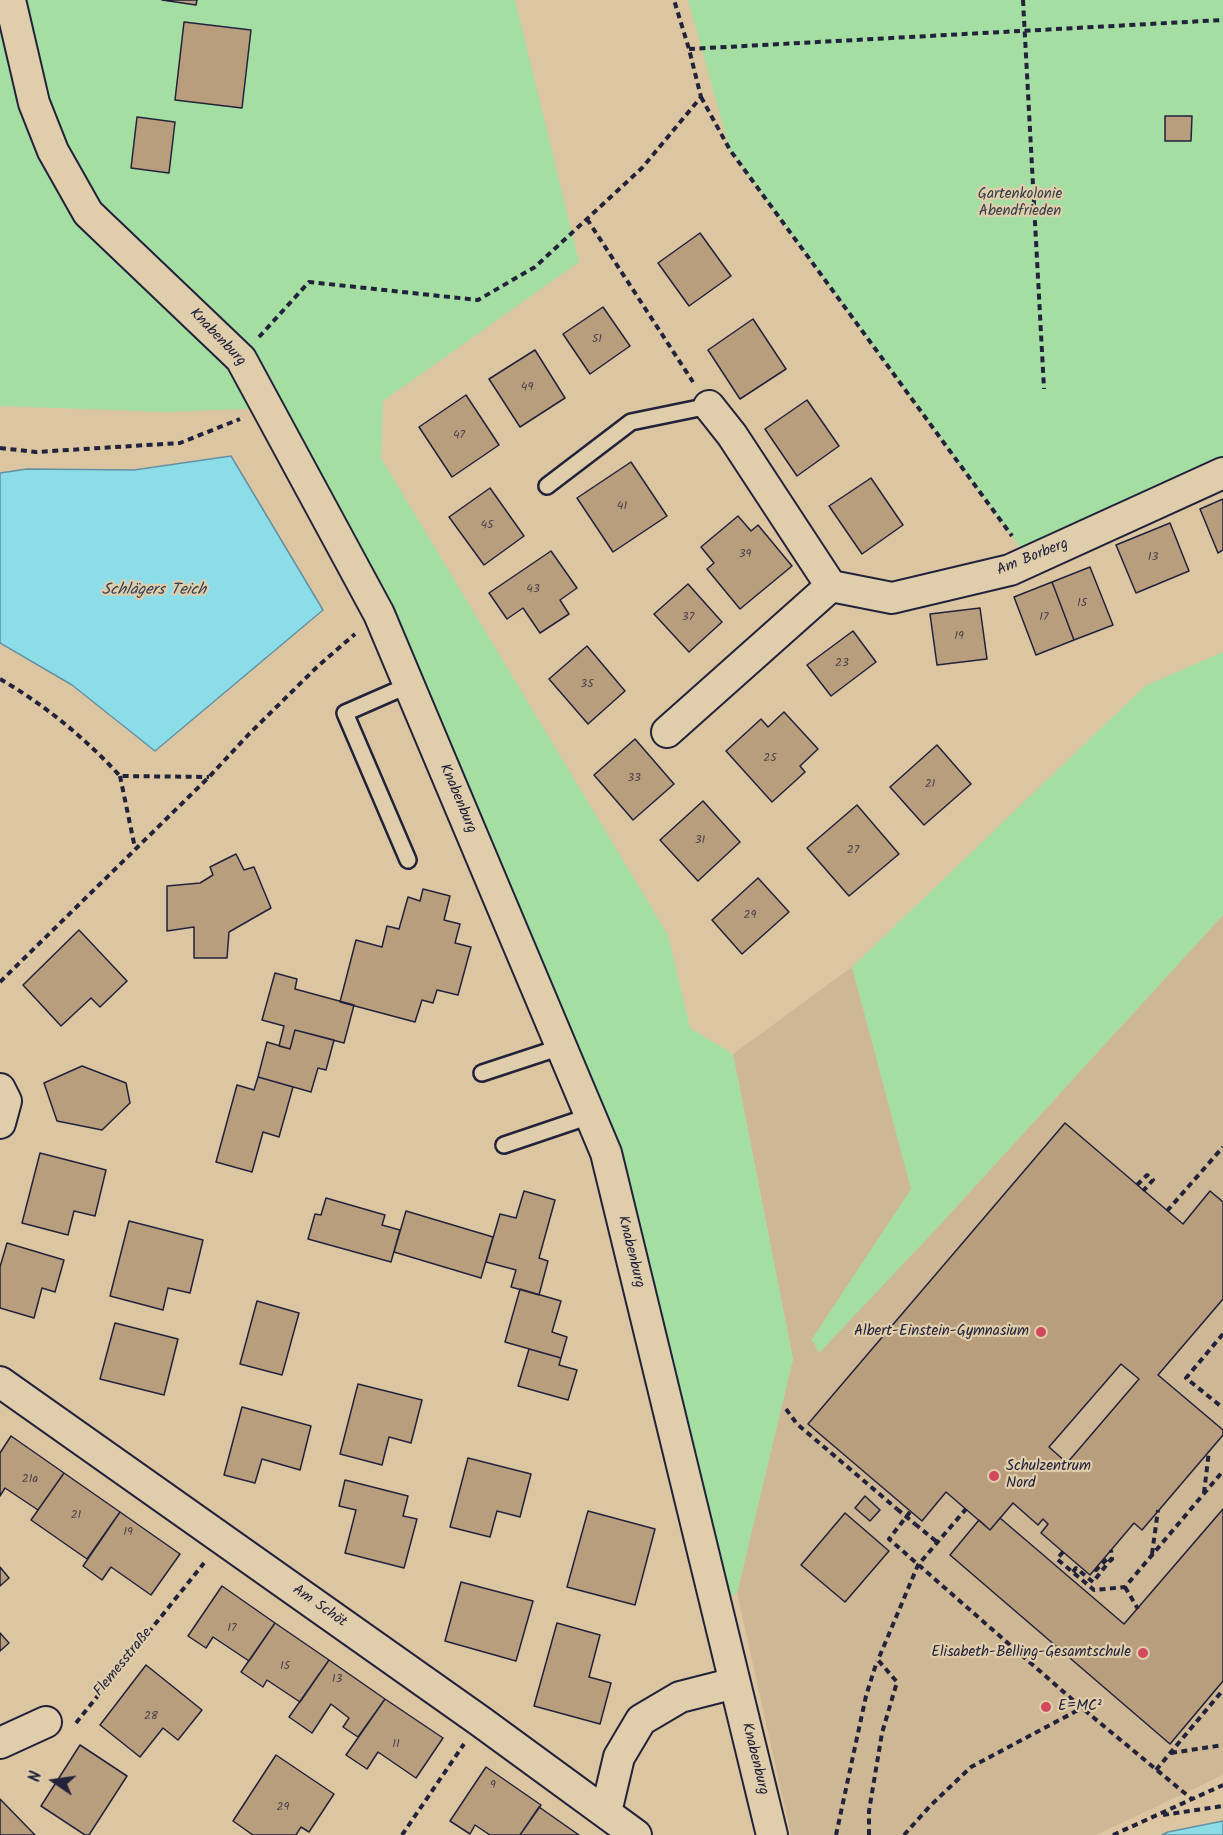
<!DOCTYPE html>
<html>
<head>
<meta charset="utf-8">
<style>
	body { margin:0 }
	#map { position:relative; width:1223px; height:1835px; overflow:hidden; background:#dcc6a1; font-family:Kalam,sans-serif }
	canvas { display:block }
	.north { position:absolute; left:24px; top:1751px; width:60px; height:60px; -webkit-text-stroke:4px #dfcdab; paint-order:stroke; rotate:283deg; font-size:16px; font-weight:700; line-height:24px; text-align:center; color:#22223b }
	.north::after { content:''; display:block; margin:auto; width:21px; height:27px; background:#22223b; clip-path:polygon(50% 0,100% 100%,50% 72%,0 100%) }
</style>
</head>
<body>
<div id="map">
<canvas width="1223" height="1835"></canvas>
<div class="north">N</div>
</div>
<script>
const context = document.querySelector('canvas').getContext('2d');
context.lineJoin = 'round';
function fillPath(path, color) {
  context.fillStyle = color;
  context.fill(path, 'evenodd');
}
function strokePath(path, color, width, dash) {
  context.strokeStyle = color;
  context.lineWidth = width;
  context.lineCap = dash ? 'butt' : 'round';
  context.setLineDash(dash || []);
  context.stroke(path);
}
function label(font, color, halo, rows, align = 'center') {
  context.font = font + ' Kalam,sans-serif';
  context.lineWidth = 4.5;
  context.setLineDash([]);
  context.textBaseline = 'middle';
  context.strokeStyle = halo;
  context.fillStyle = color;
  for (const [text, x, y, turn = 0] of rows) {
    context.save();
    context.translate(x, y);
    context.rotate((+turn || 0) * Math.PI / 180);
    context.textAlign = isNaN(turn) ? turn : align;
    if (halo) context.strokeText(text, 0, 0);
    context.fillText(text, 0, 0);
    context.restore();
  }
}
const built = new Path2D(`
	M 1223,915 L 1223,1775 L 1096,1835 L 791,1835 L 737,1593 L 793,1359 L 733,1054 L 852,967 L 926,1240 Z`);
const green = new Path2D(`
	M 0,0 L 515,0 L 579,262 L 383,401 L 381,458 L 668,935 L 690,1028 L 733,1054 L 793,1359 L 737,1593 L 716,1605 L 606,1153 L 409,685 L 269,408 L 166,412 L 0,406 Z
	M 688,0 L 1223,0 L 1223,473 L 1030,561 L 730,150 Z
	M 1223,652 L 1223,915 L 925,1241 L 819,1353 L 812,1339 L 911,1189 L 852,967 L 1145,686 Z`);
const water = new Path2D(`
	M 231,456 L 323,610 L 155,751 L 72,685 L 0,643 L 0,473 L 27,469 L 134,470 Z
	M 1223,1821 L 1223,1835 L 1162,1835 L 1168,1832 Z`);
const building = new Path2D(`
	M 162,0 L 197,0 L 196,5 Z
	M 184,22 L 251,30 L 242,108 L 175,100 Z
	M 1165,116 L 1192,116 L 1191,141 L 1165,141 Z
	M 137,117 L 175,122 L 169,173 L 131,168 Z
	M 700,233 L 731,276 L 689,306 L 658,263 Z
	M 603,307 L 630,346 L 590,374 L 563,334 Z
	M 753,319 L 786,369 L 740,399 L 708,350 Z
	M 535,350 L 565,398 L 520,427 L 489,379 Z
	M 466,395 L 499,445 L 452,477 L 419,427 Z
	M 807,400 L 839,446 L 797,476 L 765,429 Z
	M 631,462 L 667,516 L 613,552 L 577,498 Z
	M 871,478 L 903,525 L 862,554 L 829,506 Z
	M 490,488 L 524,536 L 484,565 L 449,517 Z
	M 1223,499 L 1223,550 L 1218,553 L 1200,509 Z
	M 738,516 L 751,531 L 758,525 L 792,566 L 740,609 L 707,569 L 714,563 L 701,547 Z
	M 1170,523 L 1189,571 L 1136,593 L 1116,545 Z
	M 551,551 L 577,588 L 560,600 L 569,614 L 540,633 L 523,608 L 507,619 L 489,593 Z
	M 1090,567 L 1113,625 L 1074,640 L 1052,582 Z
	M 1052,582 L 1074,640 L 1036,655 L 1014,597 Z
	M 688,584 L 722,622 L 689,652 L 654,614 Z
	M 980,608 L 987,659 L 937,665 L 930,614 Z
	M 853,631 L 876,662 L 831,696 L 807,665 Z
	M 587,646 L 625,691 L 588,724 L 549,679 Z
	M 784,712 L 818,749 L 800,766 L 805,772 L 772,802 L 726,751 L 761,719 L 768,727 Z
	M 635,739 L 674,784 L 633,820 L 594,775 Z
	M 937,745 L 971,784 L 924,825 L 890,787 Z
	M 703,801 L 740,842 L 698,881 L 660,840 Z
	M 857,805 L 899,854 L 849,896 L 807,848 Z
	M 236,854 L 244,870 L 254,867 L 271,908 L 229,932 L 227,958 L 194,958 L 194,927 L 167,931 L 167,886 L 200,883 L 213,875 L 210,867 Z
	M 758,878 L 789,912 L 742,954 L 712,920 Z
	M 423,889 L 450,896 L 444,920 L 460,924 L 455,943 L 471,947 L 458,995 L 437,990 L 433,1003 L 422,1000 L 415,1022 L 340,1002 L 356,940 L 382,947 L 387,926 L 399,929 L 408,897 L 420,901 Z
	M 79,930 L 127,981 L 100,1007 L 91,998 L 61,1026 L 23,985 Z
	M 275,973 L 297,979 L 295,989 L 354,1005 L 344,1043 L 295,1030 L 290,1049 L 279,1046 L 284,1026 L 262,1020 Z
	M 295,1030 L 334,1040 L 326,1070 L 318,1068 L 311,1092 L 258,1077 L 267,1042 L 290,1049 Z
	M 82,1066 L 126,1083 L 130,1103 L 102,1130 L 57,1121 L 44,1083 Z
	M 258,1077 L 293,1087 L 279,1137 L 263,1132 L 252,1172 L 216,1162 L 237,1085 L 254,1090 Z
	M 1065,1123 L 1183,1224 L 1210,1191 L 1223,1202 L 1223,1299 L 1158,1375 L 1223,1430 L 1223,1435 L 1142,1530 L 1134,1523 L 1090,1575 L 1041,1533 L 1048,1524 L 1043,1519 L 1038,1525 L 1013,1503 L 990,1530 L 946,1492 L 922,1521 L 808,1424 ZM 1121,1364 L 1139,1379 L 1067,1463 L 1049,1447 Z
	M 40,1153 L 106,1170 L 95,1216 L 74,1211 L 68,1235 L 22,1223 Z
	M 524,1191 L 555,1200 L 539,1258 L 548,1261 L 539,1295 L 511,1287 L 516,1270 L 486,1262 L 500,1214 L 516,1218 Z
	M 326,1198 L 385,1215 L 382,1225 L 400,1230 L 391,1262 L 308,1239 L 315,1214 L 321,1215 Z
	M 406,1211 L 493,1237 L 481,1278 L 394,1252 Z
	M 129,1221 L 203,1240 L 190,1293 L 168,1288 L 163,1310 L 110,1296 Z
	M 7,1243 L 64,1260 L 55,1292 L 42,1288 L 34,1318 L 0,1308 L 0,1267 Z
	M 520,1289 L 561,1301 L 552,1332 L 567,1337 L 561,1358 L 505,1342 Z
	M 257,1301 L 299,1313 L 282,1375 L 240,1364 Z
	M 115,1323 L 178,1339 L 164,1395 L 100,1379 Z
	M 529,1349 L 561,1358 L 559,1365 L 577,1370 L 568,1400 L 518,1386 Z
	M 358,1384 L 422,1400 L 411,1443 L 389,1437 L 382,1465 L 340,1454 Z
	M 242,1407 L 311,1426 L 300,1470 L 262,1459 L 255,1483 L 224,1475 Z
	M 11,1436 L 64,1473 L 38,1510 L 5,1488 L 0,1496 L 0,1453 Z
	M 468,1458 L 531,1474 L 520,1517 L 497,1511 L 490,1537 L 450,1527 Z
	M 64,1473 L 120,1512 L 87,1559 L 31,1520 Z
	M 345,1480 L 408,1496 L 403,1516 L 417,1519 L 404,1568 L 345,1553 L 356,1510 L 339,1506 Z
	M 865,1496 L 880,1510 L 870,1521 L 855,1508 Z
	M 1223,1509 L 1223,1681 L 1170,1744 L 950,1555 L 979,1520 L 990,1530 L 1000,1518 L 1124,1624 Z
	M 588,1511 L 655,1529 L 635,1605 L 567,1587 Z
	M 120,1512 L 180,1554 L 151,1595 L 111,1567 L 102,1580 L 83,1566 Z
	M 845,1513 L 889,1551 L 845,1602 L 801,1565 Z
	M 0,1567 L 9,1578 L 0,1586 Z
	M 461,1582 L 533,1601 L 516,1661 L 445,1641 Z
	M 222,1586 L 275,1623 L 249,1661 L 213,1637 L 206,1648 L 188,1636 Z
	M 275,1623 L 329,1660 L 300,1702 L 267,1680 L 263,1687 L 241,1672 Z
	M 557,1623 L 600,1635 L 589,1677 L 611,1683 L 600,1724 L 534,1706 Z
	M 0,1633 L 9,1643 L 0,1651 Z
	M 329,1660 L 385,1699 L 358,1737 L 343,1727 L 349,1718 L 331,1704 L 312,1733 L 289,1717 Z
	M 146,1665 L 202,1710 L 178,1740 L 163,1728 L 140,1757 L 100,1725 Z
	M 385,1699 L 443,1738 L 416,1778 L 378,1752 L 367,1769 L 346,1755 Z
	M 80,1745 L 127,1776 L 89,1835 L 85,1835 L 41,1806 Z
	M 276,1755 L 334,1794 L 309,1832 L 301,1827 L 296,1835 L 253,1835 L 233,1821 Z
	M 486,1767 L 541,1805 L 520,1835 L 490,1835 L 475,1825 L 470,1834 L 450,1821 Z
	M 0,1799 L 35,1835 L 0,1835 Z
	M 539,1807 L 579,1835 L 520,1835 Z`);
const path = new Path2D(`
	M 1023,0 L 1044,389
	M 689,49 L 1223,20
	M 701,97 L 730,150 L 1012,536
	M 587,219 L 693,382
	M 259,337 L 309,282 L 478,300 L 535,267 L 642,168 L 701,97 L 689,49 L 674,0
	M 0,448 L 36,452 L 180,443 L 240,419
	M 0,679 C 45,705 85,738 120,776 L 209,777
	M 120,776 L 135,848
	M 0,982 L 209,777 L 249,734 L 318,666 L 355,634
	M 1137,1185 L 1147,1175 L 1153,1180 L 1143,1191
	M 1167,1211 L 1223,1147
	M 1223,1334 L 1186,1378 L 1223,1408
	M 786,1409 L 797,1424 L 897,1509
	M 1204,1493 L 1209,1451
	M 910,1512 L 889,1539 L 1082,1708 L 1193,1800
	M 915,1524 L 937,1542
	M 1063,1552 L 1057,1559 L 1094,1590 L 1125,1587 L 1223,1471
	M 1152,1554 L 1158,1510
	M 1095,1569 L 1096,1570 L 1109,1557 L 1113,1561
	M 1073,1572 L 1076,1568 L 1093,1582 L 1112,1558 L 1111,1550
	M 1125,1587 L 1138,1609
	M 76,1723 L 204,1563
	M 1171,1753 L 1223,1745
	M 1156,1770 L 1223,1690
	M 1163,1815 L 1223,1806
	M 402,1835 L 464,1744
	M 836,1835 L 866,1696 L 877,1661
	M 869,1835 L 869,1811 L 882,1733 L 897,1682 L 878,1660 L 918,1565 L 966,1509
	M 904,1835 L 930,1806 L 971,1767 L 1082,1708
	M 1113,1835 L 1223,1785`);
const service = new Path2D(`
	M 547,486 L 631,422 L 709,406
	M 408,860 L 345,713 L 409,685
	M 482,1073 L 561,1047
	M 504,1145 L 590,1116`);
const minor = new Path2D(`
	M 10,0 L 34,103 L 53,151 L 88,213 L 241,359 L 379,614 L 606,1153 L 772,1835
	M 709,406 L 732,435 L 831,586
	M 667,732 L 831,586 L 892,598 L 1010,570 L 1223,473
	M 0,1089 L 6,1101 L 0,1123
	M 0,1382 L 480,1721 L 636,1835
	M 0,1743 L 46,1722
	M 606,1812 L 619,1757 L 641,1720 L 680,1697 L 735,1683`);
const pathBridge = new Path2D(`
	M 897,1509 L 915,1524`);
const markers = [
	[1041,1332,6,"#d1495b"],
	[994,1476,6,"#d1495b"],
	[1143,1653,6,"#d1495b"],
	[1046,1707,6,"#d1495b"]
];
const numberNames = [
	["51",597,340],
	["49",527,388],
	["47",459,436],
	["41",622,507],
	["45",487,526],
	["39",745,555],
	["13",1153,558],
	["43",533,590],
	["15",1082,604],
	["37",688,618],
	["17",1044,618],
	["19",959,637],
	["23",842,664],
	["35",587,685],
	["25",770,759],
	["33",634,779],
	["21",930,785],
	["31",700,841],
	["27",853,851],
	["29",750,916],
	["21a",30,1480],
	["21",76,1516],
	["19",128,1533],
	["17",232,1629],
	["15",285,1667],
	["13",337,1680],
	["28",151,1717],
	["11",396,1745],
	["9",493,1786],
	["29",283,1808]
];
const parkNames = [
	["Gartenkolonie",1020,195],
	["Abendfrieden",1020,212]
];
const streetNames = [
	["Knabenburg",217,338,46],
	["Am Borberg",1033,558,-22],
	["Knabenburg",457,799,67],
	["Knabenburg",630,1252,76],
	["Am Schöt",319,1607,35],
	["Flemesstraße",124,1663,-51],
	["Knabenburg",754,1759,76]
];
const poiNames = [
	["Albert-Einstein-Gymnasium",1029,1332],
	["Schulzentrum",1006,1467,"left"],
	["Nord",1006,1484,"left"],
	["Elisabeth-Belling-Gesamtschule",1131,1653],
	["E=MC²",1058,1707,"left"]
];
const waterNames = [
	["Schlägers Teich",154,591]
];
fillPath(built, '#ceb794');
fillPath(green, '#a4dea3');
fillPath(water, '#8ddde9');
strokePath(water, '#6292a3', 1.5);
fillPath(building, '#b99e7d');
strokePath(building, '#22223b', 1.5);
strokePath(service, '#22223b', 20);
strokePath(minor, '#22223b', 34);
strokePath(path, '#22223b', 4, [6, 4.5]);
strokePath(service, '#dfcdab', 15);
strokePath(minor, '#dfcdab', 30);
strokePath(pathBridge, '#22223b', 4, [6, 4.5]);
for (const [x, y, r, color] of markers) {
  const dot = new Path2D();
  dot.arc(x, y, r, 0, 2 * Math.PI);
  context.fillStyle = color;
  context.fill(dot);
  strokePath(dot, '#dfcdab', 2);
}
label('12px', '#48414c', null, numberNames);
label('15px', '#363e4b', '#dfcdab', parkNames);
label('15px', '#22223b', '#dfcdab', streetNames);
label('15px', '#22223b', '#dfcdab', poiNames, 'right');
label('italic 16px', '#323e55', '#dfcdab', waterNames);
</script>
</body>
</html>
